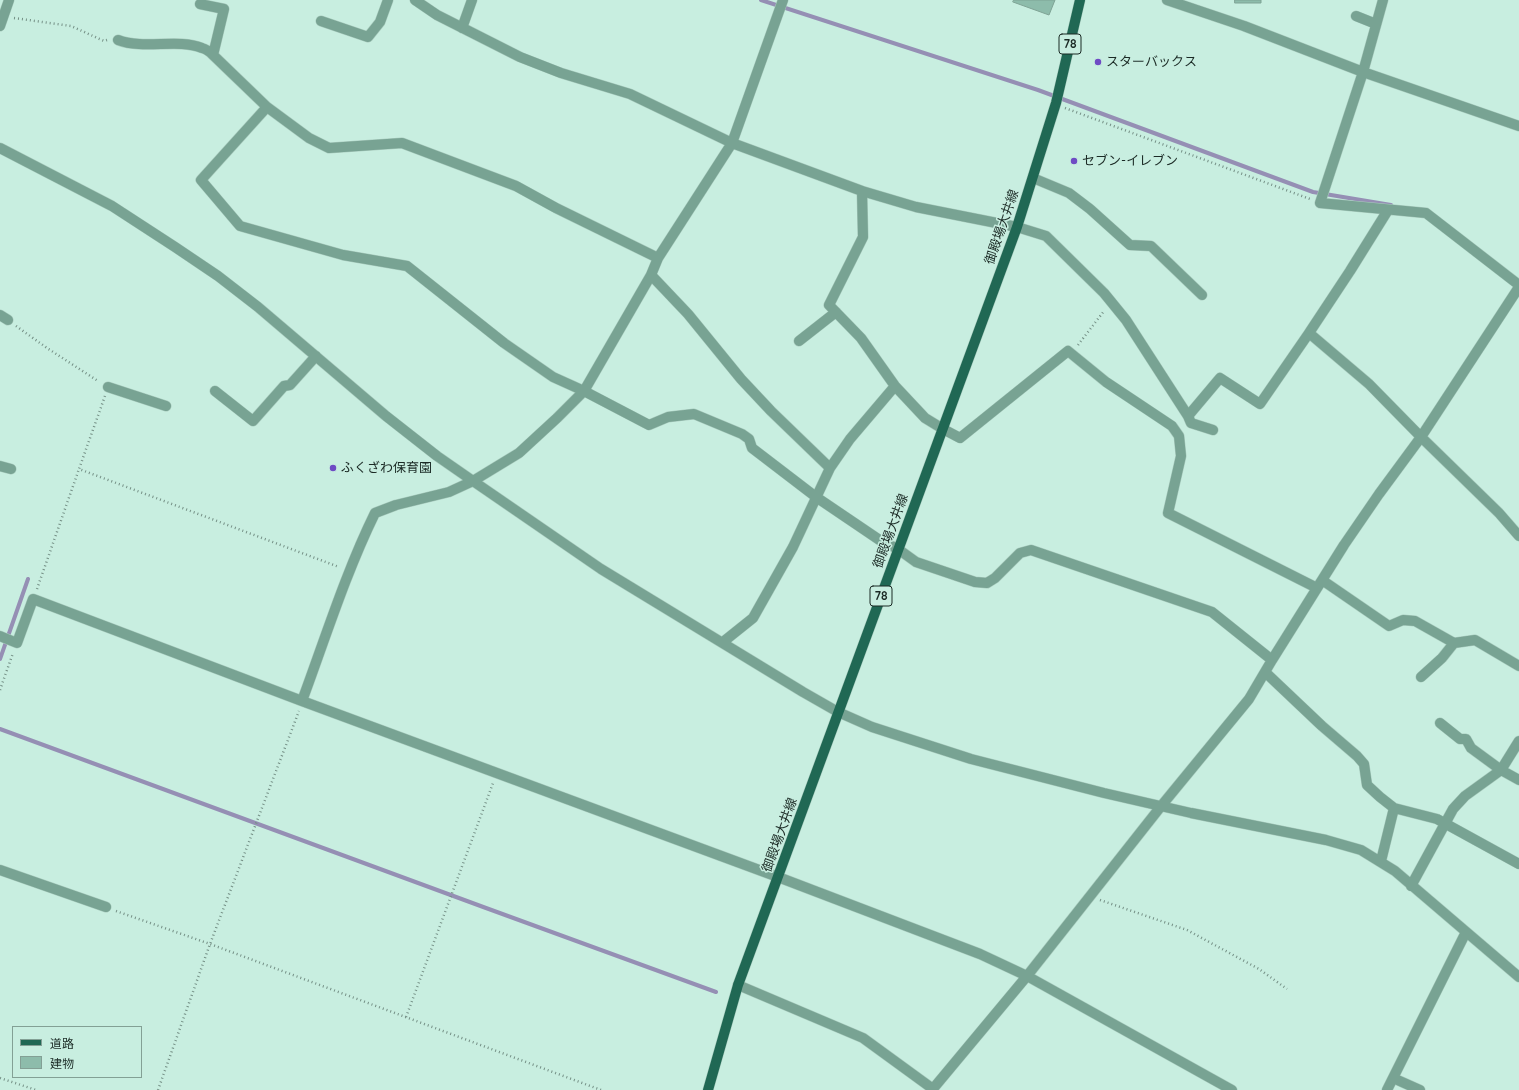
<!DOCTYPE html>
<html>
<head>
<meta charset="utf-8">
<style>
	body { margin:0 }
	#map { position:relative; width:1519px; height:1090px; overflow:hidden; background:#c8eee0; font-family:Quicksand,"Noto Sans JP",sans-serif }
	canvas { display:block }
	.legend { position:absolute; left:12px; top:1026px; width:130px; height:52px; box-sizing:border-box; background:#c8eee0; border:1px solid #83a095; margin:0; padding:5px 7px; list-style:none; font-size:12px; color:#1b2a25 }
	.legend li { display:flex; align-items:center; gap:8px; height:20px }
	.legend b { width:20px; border:1px solid #83a095 }
</style>
</head>
<body>
<div id="map">
<canvas width="1519" height="1090"></canvas>
<ul class="legend">
<li><b style="height:5px;background:#206854"></b>道路</li>
<li><b style="height:11px;background:#8dbcab"></b>建物</li>
</ul>
</div>
<script>
const context = document.querySelector('canvas').getContext('2d');
context.lineJoin = 'round';
function strokePath(path, color, width, dash) {
  context.strokeStyle = color;
  context.lineWidth = width;
  context.lineCap = dash ? 'butt' : 'round';
  context.setLineDash(dash || []);
  context.stroke(path);
}
function fillPath(path, color) {
  context.fillStyle = color;
  context.fill(path, 'evenodd');
}
function label(font, color, halo, rows, align = 'center') {
  context.font = font + ' Quicksand,"Noto Sans JP",sans-serif';
  context.lineWidth = 3;
  context.setLineDash([]);
  context.textBaseline = 'middle';
  context.strokeStyle = halo;
  context.fillStyle = color;
  for (const [text, x, y, turn = 0] of rows) {
    context.save();
    context.translate(x, y);
    context.rotate((+turn || 0) * Math.PI / 180);
    context.textAlign = isNaN(turn) ? turn : align;
    if (halo) context.strokeText(text, 0, 0);
    context.fillText(text, 0, 0);
    context.restore();
  }
}
const stream = new Path2D(`
	M 761,0 L 1038,90 L 1313,192 L 1391,205
	M 0,659 L 28,579
	M 0,729 L 486,908 L 716,992`);
const building = new Path2D(`
	M 1014,0 L 1055,0 L 1049,15 L 1013,2 Z
	M 1235,0 L 1261,0 L 1261,3 L 1235,3 Z`);
const path = new Path2D(`
	M 14,18 L 71,26 L 104,41 L 107,40
	M 1065,108 L 1310,199
	M 16,326 L 47,348 L 98,381
	M 1078,345 L 1104,311
	M 105,396 L 79,469 L 339,567
	M 37,589 L 79,469
	M 0,690 L 13,653
	M 1100,900 L 1187,930 L 1259,969 L 1287,989
	M 116,911 L 210,944 L 601,1090
	M 406,1017 L 493,783
	M 0,1078 L 36,1090
	M 158,1090 L 210,944 L 299,711`);
const minor = new Path2D(`
	M 415,0 L 437,15 L 520,57 L 561,73 L 630,94 L 732,143 L 862,191 L 916,207 L 1017,227 L 1046,236 L 1104,293 L 1126,320 L 1188,416 L 1191,423
	M 1167,0 L 1244,26 L 1363,72 L 1519,126
	M 1383,0 L 1363,72 L 1320,203 L 1426,213 L 1519,285
	M 200,4 L 224,9 L 213,55
	M 1356,16 L 1376,24
	M 321,21 L 368,37 L 380,22 L 388,0
	M 0,26 L 9,0
	M 462,28 L 472,0
	M 118,40 C 145,50 177,38 202,48 C 206,49 210,52 213,55 L 267,107 L 309,138 L 329,148 L 402,143 L 516,186 L 556,208 L 658,258
	M 267,107 L 201,180 L 240,226 L 343,255 L 407,266 L 504,343 L 553,377 L 584,391 L 649,425 L 668,417 L 694,414 L 742,434 L 749,439 L 752,448 L 816,497 L 881,541 L 898,549 L 916,562 L 975,582 L 987,583 L 995,578 L 1020,553 L 1031,550 L 1212,612 L 1272,660
	M 0,148 L 112,206 L 175,247 L 218,276 L 258,307 L 386,416 L 437,456 L 473,481 L 601,569 L 803,692 L 838,712 L 872,727 L 971,759 L 1104,793 L 1191,813 L 1326,840 L 1361,850 L 1395,871 L 1519,977
	M 1033,178 L 1069,193 L 1090,209 L 1130,245 L 1151,246 L 1202,295
	M 862,191 L 863,237 L 829,305 L 861,338 L 895,386 L 925,418 L 943,429 L 960,438 L 1068,351 L 1106,382 L 1172,426 L 1179,436 L 1181,456 L 1168,513 L 1317,588
	M 1388,210 L 1350,271 L 1309,333 L 1369,384 L 1421,437 L 1499,513 L 1519,536
	M 651,275 L 688,314 L 741,379 L 771,411 L 830,468
	M 0,315 L 8,320
	M 799,341 L 836,312
	M 108,387 L 166,406
	M 215,391 L 253,421 L 284,386 L 290,385 L 316,356
	M 1188,416 L 1220,378 L 1260,404 L 1309,333
	M 1191,423 L 1213,430
	M 0,466 L 11,469
	M 1322,580 L 1389,626 L 1403,620 L 1415,621 L 1454,643 L 1475,640 L 1519,666
	M 0,636 L 17,643 L 33,599 L 302,701 L 778,877 L 980,954 L 1027,976 L 1232,1090
	M 723,642 L 753,618 L 793,547 L 830,468 L 850,439 L 895,386
	M 1265,672 L 1322,726 L 1357,756 L 1364,764 L 1367,785 L 1380,797 L 1394,808 L 1437,819 L 1519,864
	M 1421,677 L 1442,658 L 1454,643
	M 302,701 C 325,639 346,572 375,513 L 396,505 L 449,492 L 473,481 L 519,453 L 557,418 L 584,391 L 651,275 L 658,258 L 732,143 L 783,0
	M 1440,723 L 1460,739 L 1466,739 L 1471,748 L 1501,770 L 1519,780
	M 1381,861 L 1394,808
	M 0,870 L 106,907
	M 1411,886 L 1453,809 L 1465,796 L 1501,770 L 1519,741
	M 738,985 L 863,1038 L 933,1089
	M 1393,1078 L 1420,1090
	M 932,1090 L 1027,976 L 1162,805 L 1249,699 L 1272,660 L 1344,545 L 1379,494 L 1421,437 L 1519,287
	M 1387,1090 L 1466,932`);
const major = new Path2D(`
	M 708,1090 L 738,985 L 1017,227 L 1056,103 L 1080,0`);
const markers = [
	[1098,62,4,"#6e4bc4"],
	[1074,161,4,"#6e4bc4"],
	[333,468,4,"#6e4bc4"]
];
const shields = [
	[1070,44,22],
	[881,596,22]
];
const shieldNames = [
	["78",1070,44],
	["78",881,596]
];
const poiNames = [
	["スターバックス",1106,62],
	["セブン-イレブン",1082,161],
	["ふくざわ保育園",341,468]
];
const streetNames = [
	["御殿場大井線",1002,227,-71],
	["御殿場大井線",891,531,-70],
	["御殿場大井線",780,835,-70]
];
strokePath(stream, '#958fb4', 4);
fillPath(building, '#8dbcab');
strokePath(building, '#7fa395', 1);
strokePath(minor, '#a9cbbe', 11);
strokePath(major, '#a9cbbe', 11);
strokePath(path, '#759086', 2.5, [1, 3]);
strokePath(minor, '#78a393', 10);
strokePath(major, '#206854', 10);
for (const [x, y, r, color] of markers) {
  const dot = new Path2D();
  dot.arc(x, y, r, 0, 2 * Math.PI);
  context.fillStyle = color;
  context.fill(dot);
  strokePath(dot, '#c8eee0', 1.5);
}
for (const [x, y, w] of shields) {
  const box = new Path2D();
  box.roundRect(x - w / 2, y - 10, w, 20, 3);
  context.fillStyle = '#c8eee0';
  context.fill(box);
  strokePath(box, '#1b2a25', 1);
}
label('bold 12px', '#1b2a25', null, shieldNames);
label('13px', '#1b2a25', '#c8eee0', poiNames, 'left');
label('13px', '#1b2a25', '#c8eee0', streetNames);
</script>
</body>
</html>
